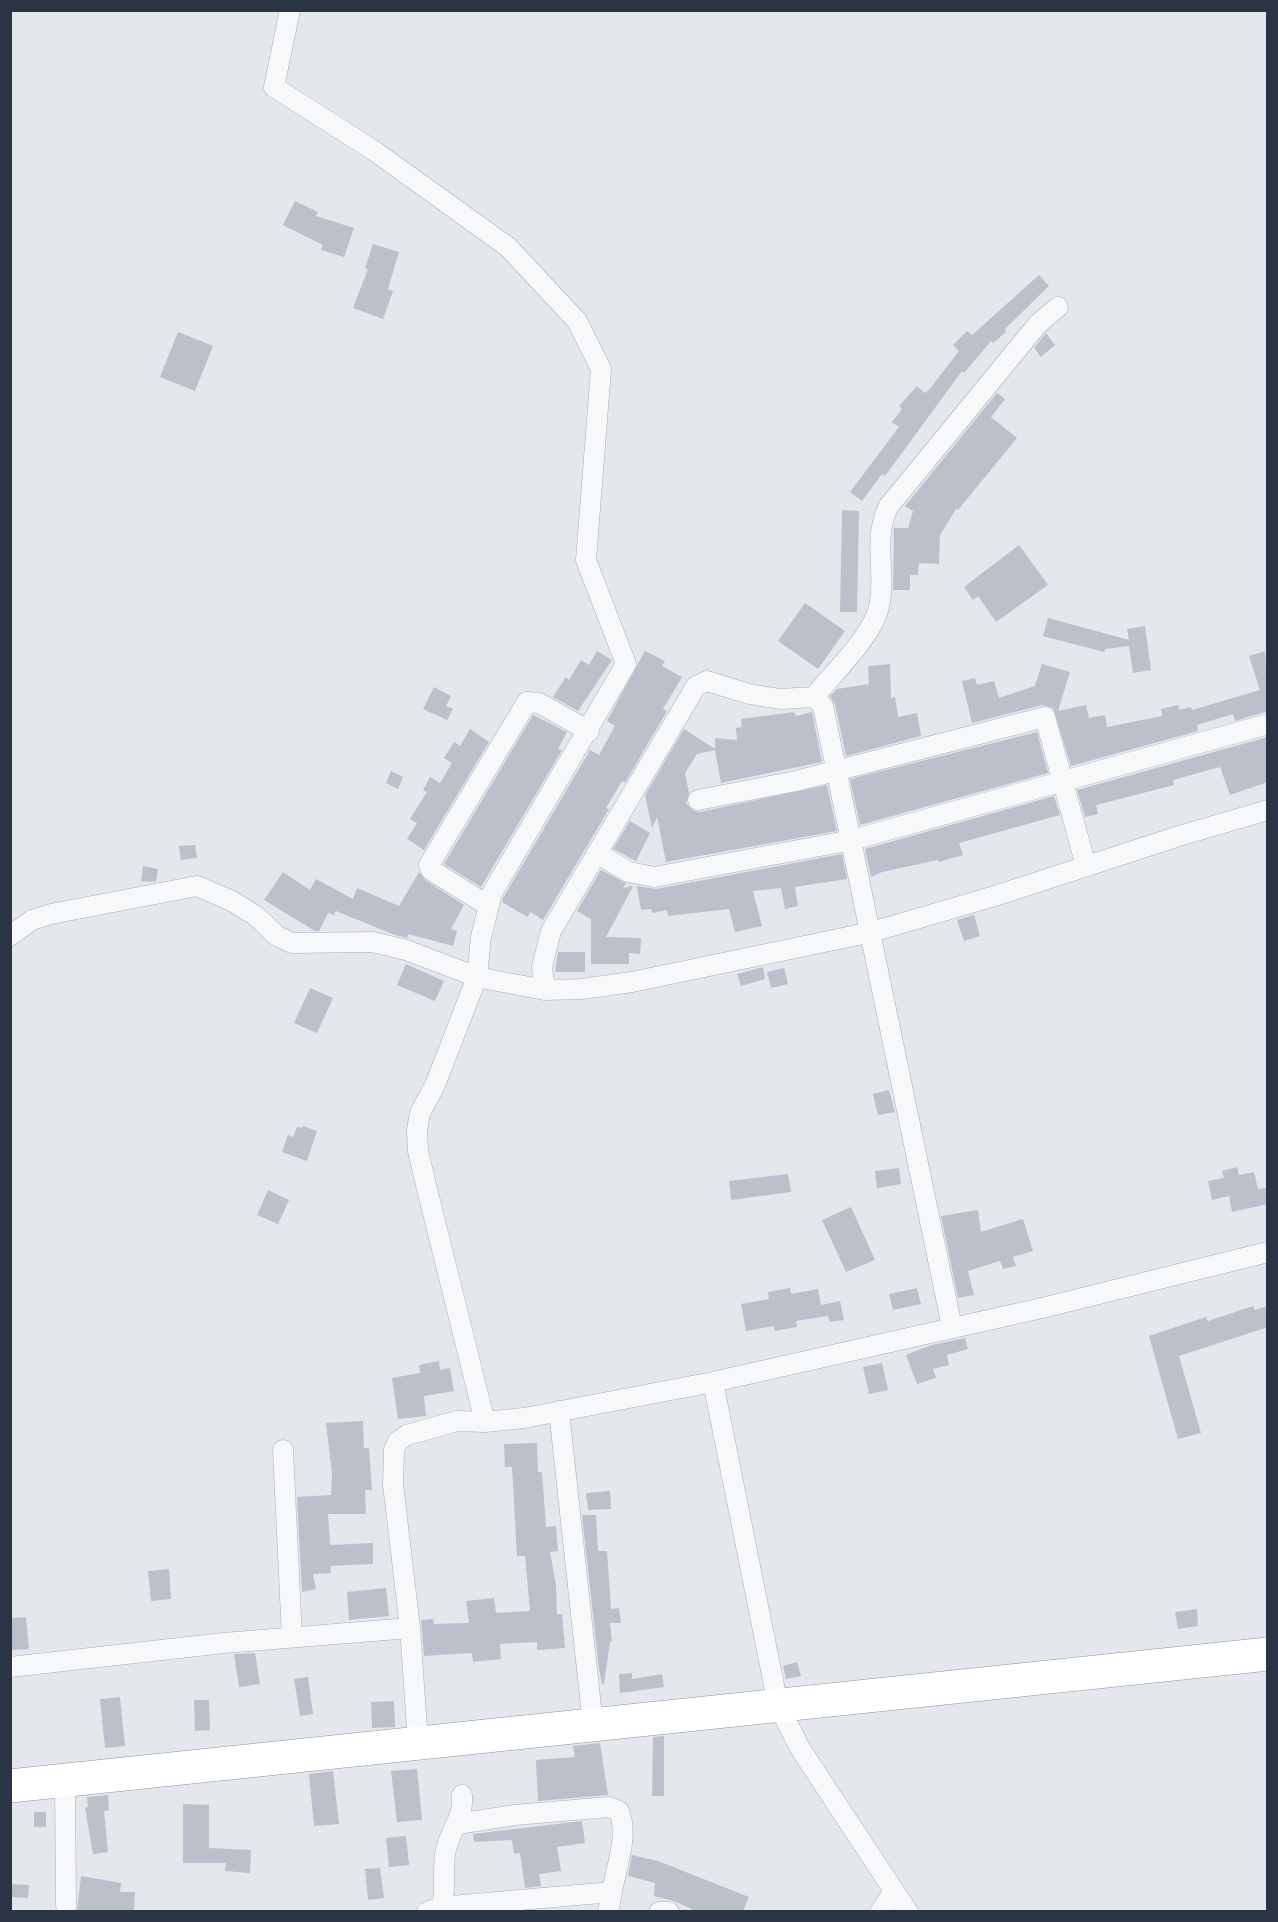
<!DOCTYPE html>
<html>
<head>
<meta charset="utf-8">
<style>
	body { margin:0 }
	#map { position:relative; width:1278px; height:1922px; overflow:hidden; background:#e4e7ec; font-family:Overpass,sans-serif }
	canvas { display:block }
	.frame { position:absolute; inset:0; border:12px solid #2b3445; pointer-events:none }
</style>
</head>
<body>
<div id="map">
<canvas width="1278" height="1922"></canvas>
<div class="frame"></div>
</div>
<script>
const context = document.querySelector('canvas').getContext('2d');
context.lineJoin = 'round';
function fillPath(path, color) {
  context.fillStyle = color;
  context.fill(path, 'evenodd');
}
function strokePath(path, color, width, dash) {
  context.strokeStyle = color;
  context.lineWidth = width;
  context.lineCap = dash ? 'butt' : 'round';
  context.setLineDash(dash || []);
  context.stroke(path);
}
const building = new Path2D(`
	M 295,201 L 318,212 L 316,216 L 354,228 L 344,257 L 321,250 L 323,245 L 283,225 Z
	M 373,244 L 399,252 L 388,289 L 393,291 L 383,319 L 353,308 L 368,269 L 365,268 Z
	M 1039,275 L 1049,286 L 1005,329 L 1006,332 L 993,343 L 991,341 L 964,373 L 962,371 L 885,476 L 882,474 L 862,501 L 850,492 L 899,427 L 892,422 L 902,409 L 899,406 L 917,386 L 925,393 L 929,390 L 959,351 L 953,345 L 967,331 L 972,335 Z
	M 178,332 L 213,346 L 195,391 L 160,377 Z
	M 1046,333 L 1055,345 L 1041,357 L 1034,348 Z
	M 997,393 L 1005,399 L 991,417 L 1017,438 L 958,510 L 956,509 L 940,535 L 939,564 L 919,563 L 918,575 L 910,575 L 910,590 L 893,590 L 894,528 L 908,528 L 913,511 L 905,506 Z
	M 842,510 L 859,511 L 857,612 L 840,612 Z
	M 1019,545 L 1048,585 L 996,622 L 978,596 L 973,600 L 964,587 Z
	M 805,603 L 845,631 L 818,669 L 778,641 Z
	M 1048,618 L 1129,640 L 1127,629 L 1145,626 L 1151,670 L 1133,673 L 1129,646 L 1105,649 L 1104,652 L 1043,636 Z
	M 597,651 L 612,660 L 578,711 L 553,697 L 566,677 L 569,680 L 581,660 L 589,665 Z
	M 645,651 L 665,661 L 662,666 L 682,677 L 663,709 L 667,711 L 664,716 L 625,783 L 622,781 L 606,808 L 609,809 L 543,920 L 531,912 L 527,917 L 502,902 L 503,898 L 590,750 L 599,755 L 615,726 L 607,721 Z
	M 1265,651 L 1268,711 L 1235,721 L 1233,714 L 1197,725 L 1198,731 L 1071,766 L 1053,708 L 1042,705 L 972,723 L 962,681 L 975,678 L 977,685 L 994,681 L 999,698 L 1035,686 L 1042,664 L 1070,672 L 1058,711 L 1086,705 L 1089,718 L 1105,715 L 1107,727 L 1162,716 L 1161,709 L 1178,705 L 1179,710 L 1191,707 L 1192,710 L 1260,690 L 1249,656 Z
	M 890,664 L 891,698 L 895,697 L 898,717 L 917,713 L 921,736 L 846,756 L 835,704 L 830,696 L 837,689 L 869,684 L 868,666 Z
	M 434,687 L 451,696 L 446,706 L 453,709 L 447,720 L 423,709 Z
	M 794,712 L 796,716 L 812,712 L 822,762 L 721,783 L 715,750 L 697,754 L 685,773 L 689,793 L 686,803 L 694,811 L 700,812 L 827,785 L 837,831 L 666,862 L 657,817 L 652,828 L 645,795 L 684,729 L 715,749 L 715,738 L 737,740 L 736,728 L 742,727 L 741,719 Z
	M 533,715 L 567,732 L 558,749 L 562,750 L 481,887 L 444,864 Z
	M 470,729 L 489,742 L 424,850 L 407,839 L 417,823 L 410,819 L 427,792 L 423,790 L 430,777 L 440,783 L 452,763 L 444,758 L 454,742 L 460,746 Z
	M 1037,732 L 1048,773 L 860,825 L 850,779 Z
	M 1268,737 L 1268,782 L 1230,795 L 1220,767 L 1173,780 L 1174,785 L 1096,805 L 1098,814 L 1085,817 L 1077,790 Z
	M 391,771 L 403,777 L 398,789 L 386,783 Z
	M 1054,796 L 1060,815 L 959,843 L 963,855 L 939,862 L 938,860 L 882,872 L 871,877 L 865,849 Z
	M 630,821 L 650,833 L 636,861 L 613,849 Z
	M 195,845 L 197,858 L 181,860 L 179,846 Z
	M 842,854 L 847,879 L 795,887 L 798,906 L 785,909 L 781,888 L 753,891 L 762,926 L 735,932 L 729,909 L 668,916 L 667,910 L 652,913 L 651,909 L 641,910 L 637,886 L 656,889 Z
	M 143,866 L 158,869 L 156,882 L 141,881 Z
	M 601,870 L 626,883 L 623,888 L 633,886 L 606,937 L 641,938 L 640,954 L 629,953 L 629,964 L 591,964 L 591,919 L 577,911 Z
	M 283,872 L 310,890 L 316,879 L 353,899 L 357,888 L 399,906 L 419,872 L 425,880 L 464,905 L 451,929 L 457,931 L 453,946 L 408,934 L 407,938 L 395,935 L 336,911 L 334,915 L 328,913 L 319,931 L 315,931 L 264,900 Z
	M 974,915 L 980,936 L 964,941 L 957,920 Z
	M 558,952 L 585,952 L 585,972 L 555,972 Z
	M 406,964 L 444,981 L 435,1001 L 397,985 Z
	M 763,967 L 765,979 L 741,986 L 737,974 Z
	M 784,968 L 788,984 L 771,988 L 767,972 Z
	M 310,988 L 333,998 L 317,1033 L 294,1023 Z
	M 889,1090 L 895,1112 L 878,1115 L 873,1094 Z
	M 303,1126 L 317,1131 L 307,1161 L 282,1152 L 288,1135 L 293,1137 L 297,1127 L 302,1128 Z
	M 1237,1167 L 1239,1175 L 1254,1172 L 1258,1189 L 1268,1188 L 1268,1204 L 1232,1212 L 1229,1196 L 1212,1200 L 1208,1181 L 1224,1178 L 1222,1171 Z
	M 899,1168 L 901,1184 L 877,1188 L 875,1171 Z
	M 788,1174 L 791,1192 L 731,1200 L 729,1181 Z
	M 268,1190 L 289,1200 L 278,1224 L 257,1215 Z
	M 851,1207 L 875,1260 L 846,1272 L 822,1220 Z
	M 978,1210 L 981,1232 L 1023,1219 L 1033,1251 L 1013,1257 L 1016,1266 L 1003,1269 L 1000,1261 L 968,1271 L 974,1295 L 958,1298 L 941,1216 Z
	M 790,1288 L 791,1294 L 818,1289 L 821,1305 L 840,1301 L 844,1320 L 830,1322 L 828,1316 L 796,1321 L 797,1327 L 775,1331 L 774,1326 L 746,1331 L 741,1304 L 769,1299 L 768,1292 Z
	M 917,1288 L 921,1304 L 893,1310 L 889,1294 Z
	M 1253,1306 L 1255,1310 L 1268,1306 L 1268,1327 L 1179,1356 L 1201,1433 L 1178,1439 L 1149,1336 L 1206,1317 L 1208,1321 Z
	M 965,1338 L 968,1349 L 947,1355 L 949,1365 L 933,1369 L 936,1378 L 917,1384 L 906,1355 L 932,1345 Z
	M 439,1361 L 440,1370 L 450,1368 L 454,1391 L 424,1396 L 426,1416 L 398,1419 L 392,1378 L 420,1373 L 419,1365 Z
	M 882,1363 L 888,1390 L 869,1394 L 863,1367 Z
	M 363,1421 L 364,1448 L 369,1448 L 372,1490 L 365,1490 L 366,1514 L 328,1514 L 330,1545 L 373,1543 L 373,1564 L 330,1566 L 331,1573 L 313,1574 L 316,1589 L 302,1592 L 297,1497 L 331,1495 L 332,1474 L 326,1423 Z
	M 537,1443 L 538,1472 L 542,1472 L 546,1527 L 556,1526 L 558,1551 L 550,1552 L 556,1585 L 557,1614 L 562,1614 L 565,1648 L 537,1650 L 537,1642 L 500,1644 L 501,1659 L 473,1662 L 472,1653 L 424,1656 L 421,1620 L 433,1619 L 434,1624 L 469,1623 L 466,1601 L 494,1598 L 496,1613 L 530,1611 L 525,1556 L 517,1556 L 512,1467 L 505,1467 L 504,1444 Z
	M 610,1491 L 611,1509 L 588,1510 L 586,1493 Z
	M 582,1515 L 596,1515 L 598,1551 L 607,1551 L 611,1609 L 619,1608 L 621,1623 L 610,1623 L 612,1642 L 610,1642 L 604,1684 L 602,1684 L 599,1669 Z
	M 169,1569 L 171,1599 L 151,1601 L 148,1571 Z
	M 386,1588 L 389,1616 L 349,1620 L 347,1592 Z
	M 1197,1609 L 1198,1626 L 1178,1629 L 1175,1612 Z
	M 26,1617 L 29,1649 L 10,1650 L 10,1618 Z
	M 255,1653 L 260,1684 L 239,1687 L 234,1654 Z
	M 797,1662 L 801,1676 L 786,1679 L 783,1666 Z
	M 632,1673 L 632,1679 L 662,1674 L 664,1687 L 620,1693 L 619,1674 Z
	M 308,1677 L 313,1714 L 300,1716 L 294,1679 Z
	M 120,1697 L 125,1746 L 105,1748 L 100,1699 Z
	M 194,1700 L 209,1700 L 210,1730 L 195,1731 Z
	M 394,1701 L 395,1727 L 372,1728 L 371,1702 Z
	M 664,1736 L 664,1796 L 652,1796 L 653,1737 Z
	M 600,1743 L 608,1795 L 538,1801 L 536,1760 L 575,1757 L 573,1746 Z
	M 417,1769 L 422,1820 L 397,1822 L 391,1771 Z
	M 333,1771 L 339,1824 L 314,1826 L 309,1774 Z
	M 108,1795 L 109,1810 L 104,1811 L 108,1852 L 93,1854 L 85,1808 L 88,1807 L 87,1797 Z
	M 183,1804 L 209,1805 L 209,1848 L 251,1850 L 250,1873 L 225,1871 L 226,1863 L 183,1863 Z
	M 34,1812 L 46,1812 L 46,1827 L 34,1827 Z
	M 582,1821 L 585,1843 L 557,1847 L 561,1871 L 539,1874 L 541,1886 L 525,1888 L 520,1853 L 514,1854 L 512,1840 L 474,1842 L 473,1834 Z
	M 406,1836 L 409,1865 L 389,1867 L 386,1838 Z
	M 632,1855 L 658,1861 L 749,1897 L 743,1911 L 696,1911 L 674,1901 L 654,1896 L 655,1883 L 628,1876 Z
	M 380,1868 L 384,1898 L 368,1900 L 365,1869 Z
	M 81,1876 L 121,1883 L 120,1892 L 135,1892 L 134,1911 L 77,1910 Z
	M 11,1884 L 29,1885 L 28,1898 L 10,1897 Z`);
const street = new Path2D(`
	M 814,697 C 833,673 872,637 879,607 C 887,572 872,543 888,507 L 1038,324 L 1058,307
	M 698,800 L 796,781 L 1045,717 L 1086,866
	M 598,854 L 629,872 L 654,877 L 852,840 L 1268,724
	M 487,905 L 431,870 L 429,865 L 527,702 L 539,703 L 589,731
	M 10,936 L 32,920 L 51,914 L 197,886 L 232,901 L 256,916 L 277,936 L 292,943 L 373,942 L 406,950 L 477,977 L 481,937 L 492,893 L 626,664 L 586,560 L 601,369 L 577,321 L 508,247 L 373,150 L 274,87 L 290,10
	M 545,990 L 542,967 L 551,931 L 696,686 L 707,681 L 749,694 L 780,699 L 814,697 L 823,706 L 952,1327
	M 713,1382 L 778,1705 L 801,1750 L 908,1912
	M 559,1411 L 593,1725
	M 485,1422 L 524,1418 L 713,1382 L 1046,1307 L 1268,1252
	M 283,1450 L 292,1637
	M 10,1667 L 224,1643 L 410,1628
	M 418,1743 L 410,1628 L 393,1484 L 394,1450 L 398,1441 L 407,1435 L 457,1421 L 485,1422 L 427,1189 L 418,1151 L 417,1130 L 420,1113 L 435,1085 L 477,977 L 545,990 L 582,989 L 632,982 L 872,932 L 998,895 L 1179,836 L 1268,810
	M 65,1781 L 66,1906
	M 440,1907 L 612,1892 C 616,1867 629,1836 619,1811 L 609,1807 L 515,1815 L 457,1824
	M 427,1912 L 440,1907 L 443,1903 C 445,1887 443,1870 445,1854 C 449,1830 464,1820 462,1795
	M 608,1912 L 612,1892
	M 659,1912 L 669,1912
	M 880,1912 L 894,1891`);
const highway = new Path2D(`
	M 10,1786 L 1268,1654`);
fillPath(building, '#bbc0ca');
strokePath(street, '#a9aeb7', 21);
strokePath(highway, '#8b94a3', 34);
strokePath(street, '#f7f8fa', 20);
strokePath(highway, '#fff', 33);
</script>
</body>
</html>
